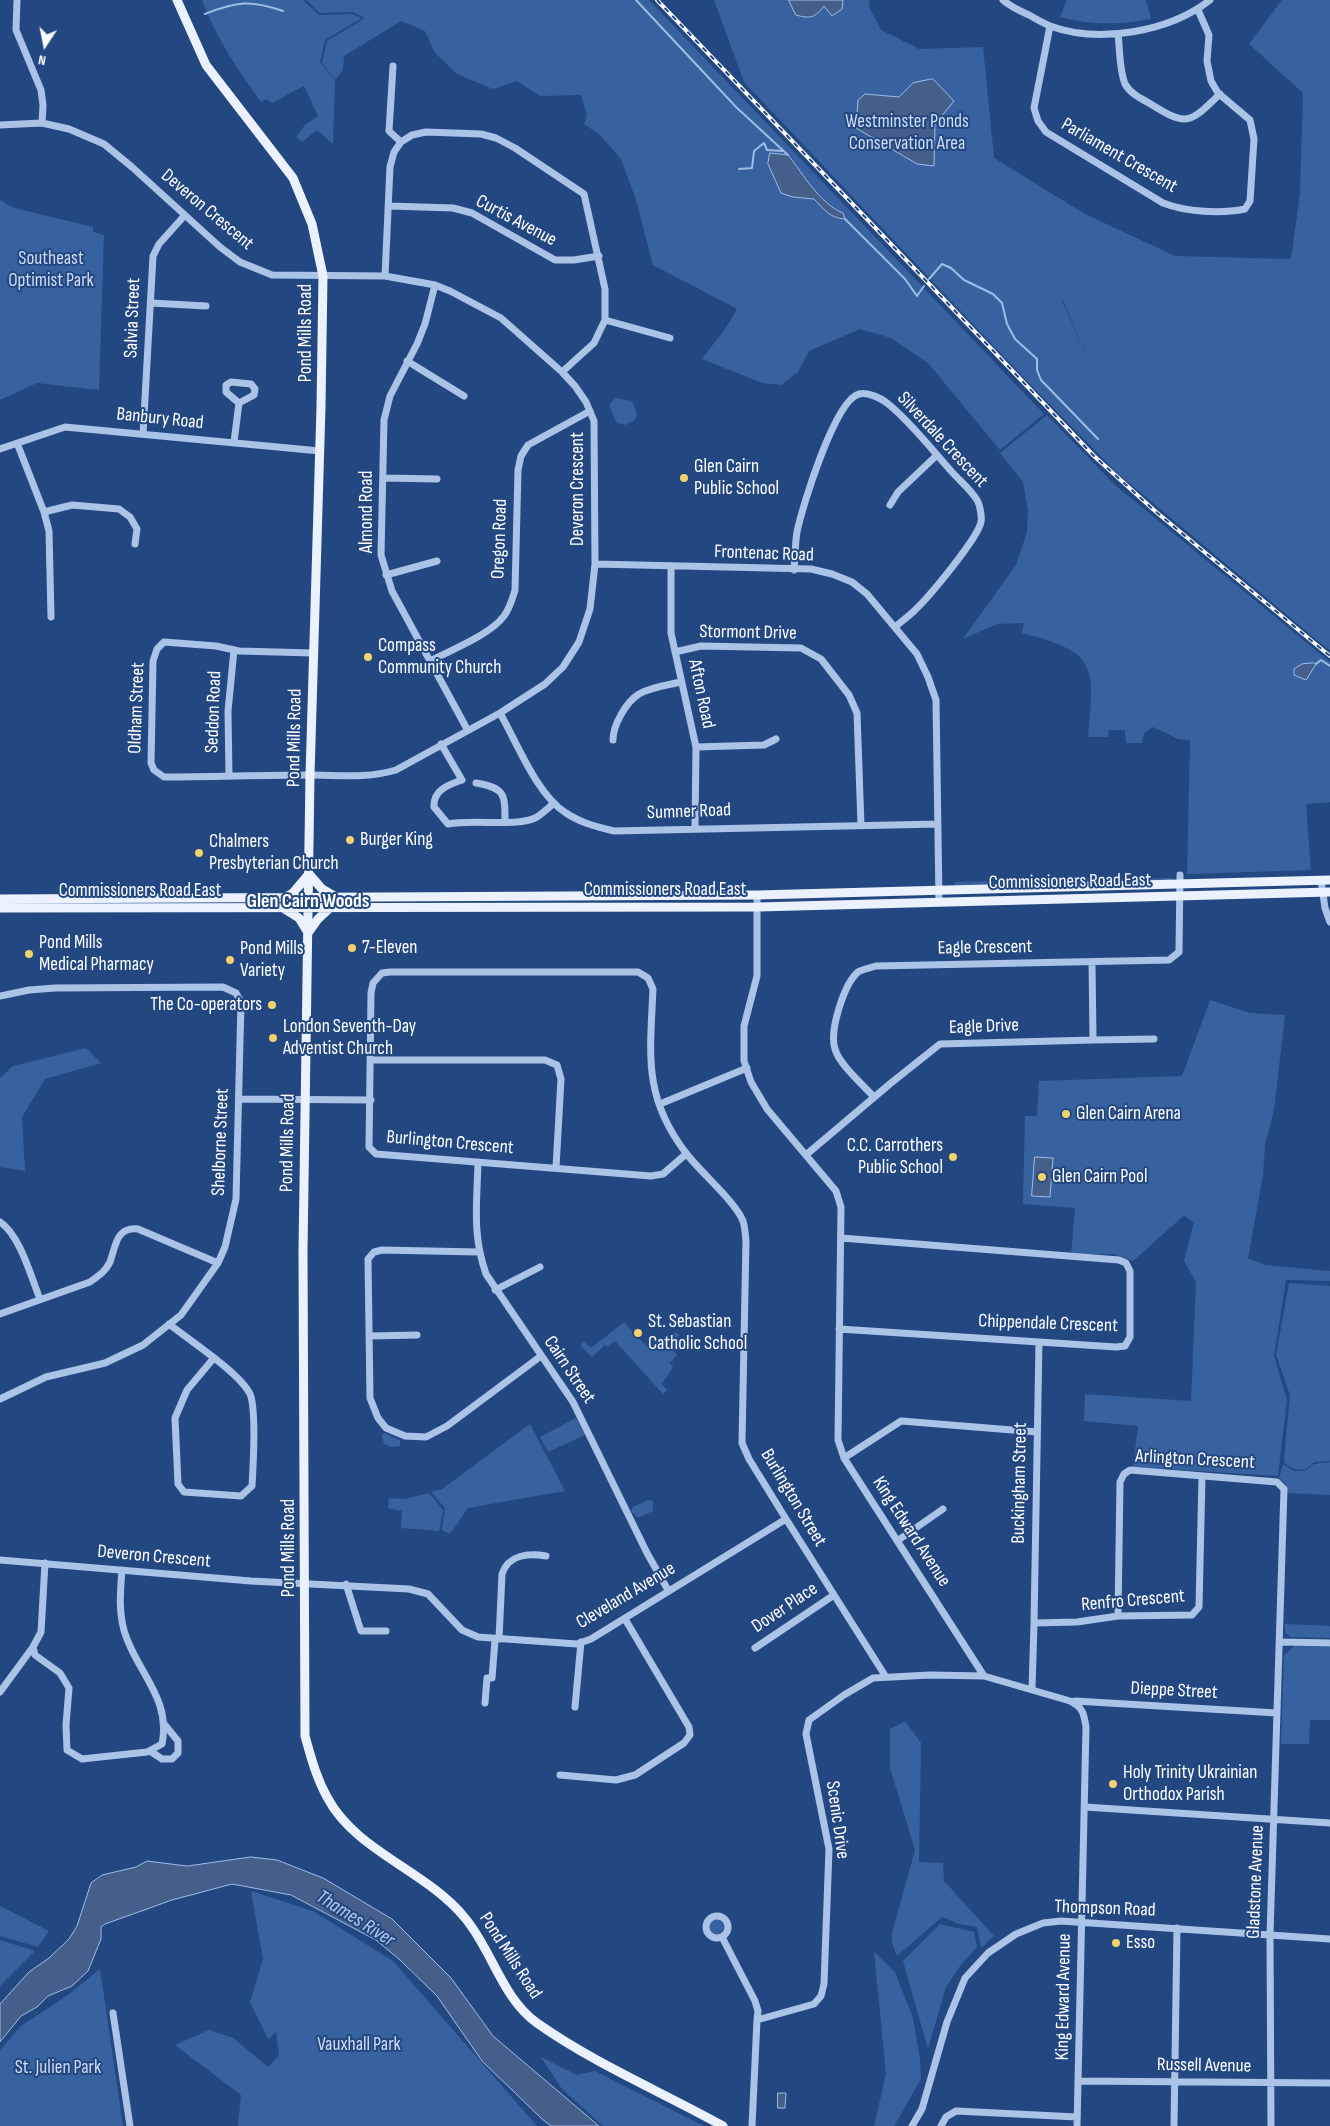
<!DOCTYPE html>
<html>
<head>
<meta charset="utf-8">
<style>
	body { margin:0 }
	#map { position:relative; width:1330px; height:2126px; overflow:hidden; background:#234881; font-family:"Sofia Sans Condensed",sans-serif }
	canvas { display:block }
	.north { position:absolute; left:20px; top:20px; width:50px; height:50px; -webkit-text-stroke:4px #234881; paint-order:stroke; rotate:191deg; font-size:14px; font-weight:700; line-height:20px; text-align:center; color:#fff }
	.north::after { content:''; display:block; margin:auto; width:18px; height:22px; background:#fff; clip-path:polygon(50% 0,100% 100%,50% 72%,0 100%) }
</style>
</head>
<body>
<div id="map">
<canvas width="1330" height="2126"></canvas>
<div class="north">N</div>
</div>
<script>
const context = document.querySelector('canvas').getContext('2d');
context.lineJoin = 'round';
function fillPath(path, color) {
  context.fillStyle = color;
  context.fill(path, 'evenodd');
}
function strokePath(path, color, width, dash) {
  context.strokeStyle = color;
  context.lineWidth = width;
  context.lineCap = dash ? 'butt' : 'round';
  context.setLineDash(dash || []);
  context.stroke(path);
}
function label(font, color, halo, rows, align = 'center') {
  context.font = font + ' "Sofia Sans Condensed",sans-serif';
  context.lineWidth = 4;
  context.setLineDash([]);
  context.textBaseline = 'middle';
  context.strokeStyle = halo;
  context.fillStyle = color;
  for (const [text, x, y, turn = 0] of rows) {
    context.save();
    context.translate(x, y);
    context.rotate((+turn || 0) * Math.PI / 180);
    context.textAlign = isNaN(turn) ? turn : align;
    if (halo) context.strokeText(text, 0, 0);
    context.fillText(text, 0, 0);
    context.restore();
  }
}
const green = new Path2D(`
	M 202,0 L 303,0 L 319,15 L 352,14 L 362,18 L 325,40 L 320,62 L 335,81 L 333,144 L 317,130 L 302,142 L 296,137 L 304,126 L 318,116 L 304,86 L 272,103 L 266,99 L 261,102 C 238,70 216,38 202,0 Z
	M 306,0 L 649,0 L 1044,414 L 1000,450 L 928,363 L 891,338 L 860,329 L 809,351 L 798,372 L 781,385 L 762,383 L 702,359 L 725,329 L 737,309 L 653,265 L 636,200 L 621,159 L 600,135 L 584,124 L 587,115 L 581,95 L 540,96 L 517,81 L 493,89 L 457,74 L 435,53 L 425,31 L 401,21 L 344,56 L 343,70 L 335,80 L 322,63 L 327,41 L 365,18 L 353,12 L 320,13 Z
	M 714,0 L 870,0 L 869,7 L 881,30 L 919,49 L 983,47 L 994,158 L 1085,214 L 1175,256 L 1291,259 L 1300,193 L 1303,93 L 1249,44 L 1282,0 L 1330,0 L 1330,651 L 1117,473 L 1022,376 L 744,82 ZM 1062,300 L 1063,300 L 1091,366 Z
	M 1067,0 L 1146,0 L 1151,19 C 1120,25 1091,25 1060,17 Z
	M 0,200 L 14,208 L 93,227 L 93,232 L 104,235 L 99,390 L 37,383 L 0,400 Z
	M 615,398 L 632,401 L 637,414 L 635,420 L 625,425 L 617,423 L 609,406 Z
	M 1047,415 L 1116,486 L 1330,662 L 1330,802 L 1306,804 L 1311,870 L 1187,874 L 1190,740 L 1178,739 L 1153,727 L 1144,733 L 1142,743 L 1126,743 L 1125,730 L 1109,730 L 1108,737 L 1088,737 C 1095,665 1097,652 1022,633 L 1024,623 L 997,624 L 963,639 L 1016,565 L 1027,532 L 1028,510 L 1023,482 L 1000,453 Z
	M 1173,878 L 1170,881 L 955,885 L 955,882 Z
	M 1210,1000 L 1250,1013 L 1285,1015 L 1274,1110 L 1265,1145 L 1263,1175 L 1248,1258 L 1265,1265 L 1330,1271 L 1330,1281 L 1286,1280 L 1274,1356 L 1287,1400 L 1278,1476 L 1133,1467 L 1138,1426 L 1084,1421 L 1085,1394 L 1191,1401 L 1196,1282 L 1184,1261 L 1194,1222 L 1184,1216 L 1181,1218 L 1133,1261 L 1114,1254 L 1071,1254 L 1075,1208 L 1023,1204 L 1025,1116 L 1037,1116 L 1039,1081 L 1182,1076 Z
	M 86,1048 L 101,1063 L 45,1079 L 22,1117 L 25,1171 L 0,1167 L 0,1078 L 13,1066 Z
	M 1289,1283 L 1330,1286 L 1330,1461 L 1314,1462 L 1305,1470 L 1294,1469 L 1285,1464 L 1284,1457 L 1290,1395 L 1276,1355 Z
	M 624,1322 L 645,1345 L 662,1345 L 675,1332 L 680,1335 L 668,1345 L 677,1355 L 670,1363 L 673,1367 L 662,1384 L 667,1390 L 663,1394 L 615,1341 L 607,1347 L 605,1345 L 592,1357 L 580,1345 L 584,1342 L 591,1348 Z
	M 576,1418 L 585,1435 L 548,1452 L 540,1437 Z
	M 530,1424 L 565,1491 L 468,1508 L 450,1534 L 442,1530 L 445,1508 L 431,1492 L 442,1489 Z
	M 384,1433 L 400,1440 L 400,1446 L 391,1447 L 384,1444 L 382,1435 Z
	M 1330,1462 L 1330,1495 L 1287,1493 L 1286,1484 L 1279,1478 L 1283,1464 L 1294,1471 L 1305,1471 L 1314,1464 Z
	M 429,1493 L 443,1510 L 439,1531 L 401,1528 L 402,1511 L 388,1508 L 389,1498 L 405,1499 Z
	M 648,1500 L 653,1501 L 653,1511 L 638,1518 L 631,1511 L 633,1507 Z
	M 1285,1624 L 1330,1626 L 1330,1638 L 1291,1637 L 1285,1633 Z
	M 1294,1646 L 1330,1647 L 1330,1720 L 1310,1720 L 1309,1744 L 1281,1744 L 1284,1655 Z
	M 905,1721 L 921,1743 L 919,1862 L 943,1863 L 944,1881 L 994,1936 L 981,1948 L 977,1927 L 959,1924 L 942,1917 L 897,1956 L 892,1943 L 892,1933 L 915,1850 L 890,1768 L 890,1729 Z
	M 251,1891 L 313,1911 L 393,1961 L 537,2126 L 238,2126 L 241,2095 L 175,2045 L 209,2030 L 233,2038 L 268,2067 L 279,2055 L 276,2032 L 268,2039 L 250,2002 L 263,1959 Z
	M 0,1906 L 49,1931 L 38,1947 L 0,1936 Z
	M708 1927a8 8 0 1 1 16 0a8 8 0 1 1-16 0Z
	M 940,1924 L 974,1932 L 977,1947 L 960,1966 L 946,1987 L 928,2049 L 903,1961 Z
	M 0,1940 L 35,1951 L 0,1986 Z
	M 874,1952 L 895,1972 L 913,2018 L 920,2059 L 921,2079 L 894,2126 L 874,2126 L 886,2074 Z
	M 100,1969 L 123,2126 L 0,2126 L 0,2050 L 21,2026 L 68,1995 Z
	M 541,2057 L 577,2075 L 595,2071 L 704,2126 L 603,2126 L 562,2089 Z`);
const water = new Path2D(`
	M 789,0 L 843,0 L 842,9 L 832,16 L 824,6 C 815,18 810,19 796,15 Z
	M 933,79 L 954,101 L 935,124 L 934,166 L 917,164 L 856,128 L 858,100 L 865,94 L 899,97 L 913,83 Z
	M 770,153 L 788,155 C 804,175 819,203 843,213 L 845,219 C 829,218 824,209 814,199 L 793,197 L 781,193 L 768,164 Z
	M 1314,663 L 1316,664 L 1306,680 L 1294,675 L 1294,669 L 1302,664 Z
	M 1035,1157 L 1053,1158 L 1050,1197 L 1032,1196 Z
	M 251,1857 L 277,1860 L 323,1878 L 392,1919 L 451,1978 L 493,2036 L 599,2126 L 551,2126 L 542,2119 L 482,2061 L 437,1996 L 400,1960 L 376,1940 L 291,1895 L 232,1884 L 172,1900 L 105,1924 L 101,1927 L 101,1939 L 88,1971 L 72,1986 L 48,1996 L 37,2007 L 21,2016 L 0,2042 L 0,2004 L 29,1972 L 49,1958 L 69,1939 L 77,1926 L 91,1883 L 102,1875 L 136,1867 L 147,1861 L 187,1866 Z
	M 778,2093 L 786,2093 L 785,2108 L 778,2108 Z`);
const stream = new Path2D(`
	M 636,0 L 736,107 L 788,155
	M 205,14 C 237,1 251,0 283,11
	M 739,169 L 752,168 L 754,151 L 764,143 L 767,150 L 783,151
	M 845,219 L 905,279 L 917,296 L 924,286
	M 929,279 L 942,264 L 951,268 L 964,280 L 993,294 L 1002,303 L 1007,324 L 1015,339 L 1037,359 L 1037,370 L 1041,380 L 1098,439
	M 1316,664 L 1321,660 L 1330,666`);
const minor = new Path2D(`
	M 17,0 L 16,30 L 41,90 L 43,105 L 42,123
	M 1003,0 C 1011,7 1020,11 1029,15 C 1036,19 1043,23 1050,26 C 1099,44 1169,32 1210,0
	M 1050,26 L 1034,108 L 1038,121 L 1046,132 L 1163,203 C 1186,212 1221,214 1245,209 L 1250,201 L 1254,139 L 1250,120 L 1218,93 L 1211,81 L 1207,61 L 1209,35 L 1198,10
	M 1118,34 C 1120,49 1119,69 1125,84 C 1130,93 1140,98 1149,103 C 1187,127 1189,124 1220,94
	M 393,66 L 389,131 L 401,142
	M 0,125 L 42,123 L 69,129 L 104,144 L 132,167 L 220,247 L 240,262 L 272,275 L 385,276 L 435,285 L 450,291 L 501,318 L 562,372 L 575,386 L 586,402 L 594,421 L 595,564 L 590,609 L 579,642 L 563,667 L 545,684 L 500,713 L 396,770 C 366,779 339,775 309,775 C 260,775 212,777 164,777 L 154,770 L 151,763 L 153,661 L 157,649 L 164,642 L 216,646 L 239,651 L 313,653
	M 389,206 L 453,208 L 472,213 L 555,260 L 574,260 L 599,256
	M 385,276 L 390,167 L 394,152 L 401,142 L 412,135 L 426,132 L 481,134 L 496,138 L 515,148 L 584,194 L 605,289 L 605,320 L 594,343 L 562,372
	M 435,285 L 425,324 L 417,344 L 390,396 L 384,420 L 381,555 L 392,591 L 467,729
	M 151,303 L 206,306
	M 605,320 L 670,338
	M 407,361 L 464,396
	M 143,434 L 153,256 L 159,244 L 185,215
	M 234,442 L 239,403 L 254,395 L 255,389 L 251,384 L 231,382 L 226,385 L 226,392 L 239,403
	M 17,443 L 44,512 L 49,531 L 51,617
	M 0,449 L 65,427 L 320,451
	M 384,478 L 437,479
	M 890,505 L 898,492 L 937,455
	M 44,512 L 72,505 L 119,509 L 130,517 L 137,529 L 135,544
	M 595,564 L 811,569 L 832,574 L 852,582 L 867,594 L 917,654 L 928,677 L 936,700 L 939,901
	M 671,567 L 671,633 L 696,747 L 695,828
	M 794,570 C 795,557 795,544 797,532 C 802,507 835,400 859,394 C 868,392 881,398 887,403 C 909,420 933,451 952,472 C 960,481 971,490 977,500 C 980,505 982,517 981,522 C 978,538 929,597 915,610 C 909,616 902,621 895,627
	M 386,575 L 437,561
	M 675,652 L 701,646 L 801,648 L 821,659 L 849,695 L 857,713 L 861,825
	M 430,661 C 451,650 490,635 504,616 C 510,608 512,600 515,590 L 518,470 L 521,456 L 528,445 L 590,411
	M 500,713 C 517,743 537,795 566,813 C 581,823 597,827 614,831 L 938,824
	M 613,740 C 613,725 626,702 639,694 C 651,687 668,685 681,682
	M 441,744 L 462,780 C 448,785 433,790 434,807 L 448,824 C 472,819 515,827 535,818 C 541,815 548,808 554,803
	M 696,747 L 764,745 L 776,739
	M 229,776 L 228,711 L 234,650
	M 476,783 C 505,788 505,794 505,821
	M 1321,880 L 1325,908 L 1330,922
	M 757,895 L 757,976 L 744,1026 L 744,1061 L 751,1082 L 767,1109 L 836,1191 L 841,1207 L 838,1440 L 844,1458 L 984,1676 L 1070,1701 C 1083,1707 1084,1714 1086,1727 L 1077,2126
	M 0,996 L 29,990 L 55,988 L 223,987 L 236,993 L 241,1002 L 236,1199 L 225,1247 L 218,1263 L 181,1315 L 143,1345 L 105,1363 L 46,1377 L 0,1399
	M 1093,1040 L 1154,1039
	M 372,1060 L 545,1060 L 557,1065 L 561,1079 L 556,1168
	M 874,1097 C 863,1085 839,1064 835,1049 C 829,1031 844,984 858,972 C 862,969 870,968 876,966 L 1169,960 L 1179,952 L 1180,875
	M 239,1099 L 371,1100
	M 660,1104 L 747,1068
	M 686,1154 L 663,1174 L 651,1176 L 376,1154 L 369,1147 L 371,993 L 373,983 L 382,973 L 390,972 L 638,972 L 648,978 L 653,989 C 650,1055 643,1097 686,1153 C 700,1172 735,1201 743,1221 C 745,1227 745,1234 746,1240 L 742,1443 L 749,1459 L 786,1519 L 886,1677
	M 807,1154 L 891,1083 L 940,1044 L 1093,1040 L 1092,962
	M 478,1162 C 477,1204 472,1234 486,1274 L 573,1402 L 647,1553 L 668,1590
	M 0,1222 C 20,1235 31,1277 40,1299
	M 478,1252 L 382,1250 L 374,1252 L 368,1259 L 370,1398 L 378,1418 L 386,1428 L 405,1436 L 426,1437 L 447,1426 L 541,1356
	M 495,1290 L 540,1267
	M 0,1314 L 90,1282 C 98,1276 106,1271 110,1262 C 116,1245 116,1227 138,1229 L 218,1263
	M 169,1324 C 189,1340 240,1373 250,1394 C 257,1411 253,1467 252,1486 L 241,1496 L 184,1492 L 178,1484 L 175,1418 L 187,1390 L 213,1359
	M 839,1329 L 1116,1347 L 1125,1346 L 1130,1337 L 1130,1271 L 1126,1263 L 1119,1260 L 841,1238
	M 369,1336 L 417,1335
	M 844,1458 L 901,1421 L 1037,1432
	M 897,1541 L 943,1509
	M 0,1560 L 251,1581 L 409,1589 L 428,1594 L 462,1630 L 478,1637 L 577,1644 L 591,1639 L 786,1519
	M 346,1584 L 361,1631 L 386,1631
	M 1118,1616 L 1120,1482 L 1124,1474 L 1130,1470 L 1277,1482 L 1284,1489 L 1270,1935 L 1271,2126
	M 1034,1623 L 1039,1342
	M 499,1639 L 502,1574 C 508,1555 528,1553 546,1556
	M 1281,1642 L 1330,1643
	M 33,1647 L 35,1655 L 60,1673 L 69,1688 L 66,1725 L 67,1750 L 82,1759 L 147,1752 L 162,1744 C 171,1701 141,1676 127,1639 C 118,1617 120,1594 122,1570
	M 755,1648 L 834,1595
	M 1032,1689 L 1034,1623 L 1077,1622 L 1118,1616 L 1192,1615 L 1199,1607 L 1202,1476
	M 0,1692 L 33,1647 L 41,1632 L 45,1563
	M 1075,1701 L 1277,1713
	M 485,1703 L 487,1678 L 492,1678 L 495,1640
	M 575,1707 L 581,1642
	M 150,1751 L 162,1759 L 172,1759 L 178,1753 L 178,1741 L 165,1725
	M 560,1775 L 616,1780 L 635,1775 L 684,1743 L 690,1735 L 689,1727 L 625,1619
	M 1085,1807 L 1330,1823
	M706 1927a11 11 0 1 1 22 0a11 11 0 1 1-22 0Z
	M 722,1937 L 755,2001 L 758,2011 L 757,2020
	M 113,2013 L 130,2126
	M 1078,2081 L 1330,2083
	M 752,2126 L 757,2020 L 814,2004 L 821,1996 L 824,1984 L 829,1849 L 806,1734 L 809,1720 L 844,1695 L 873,1678 L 930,1675 L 984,1676
	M 912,2126 L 922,2109 L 947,2022 L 965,1978 L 988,1953 L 1016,1934 L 1043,1923 L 1061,1921 L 1330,1939
	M 941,2126 L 946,2117 L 956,2111 L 1077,2117
	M 1174,2126 L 1177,1928`);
const major = new Path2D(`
	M 177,0 L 206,65 L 293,178 L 312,224 L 323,276 L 321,407 L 310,775 L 303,1251 L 305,1736 C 311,1757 316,1777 327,1797 C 356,1852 426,1870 465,1918 C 492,1950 502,1998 537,2023 C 595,2064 662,2092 723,2126
	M 309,874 L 322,889 L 334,896
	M 286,897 L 293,893 L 309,874
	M 0,899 L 757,895 L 1330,880
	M 0,908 L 758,907 L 1330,892
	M 283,908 L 299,918 L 307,931
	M 308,933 L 318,919 L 331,907`);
const rail = new Path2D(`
	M 657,0 L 1094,456 L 1155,511 L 1330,656`);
const markers = [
	[684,478,5,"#f2d26d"],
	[368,657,5,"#f2d26d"],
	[350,840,5,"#f2d26d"],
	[199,853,5,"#f2d26d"],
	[352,948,5,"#f2d26d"],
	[29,954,5,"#f2d26d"],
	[230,960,5,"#f2d26d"],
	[272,1005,5,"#f2d26d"],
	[273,1038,5,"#f2d26d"],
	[1066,1114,5,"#f2d26d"],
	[953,1157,5,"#f2d26d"],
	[1042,1177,5,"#f2d26d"],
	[638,1333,5,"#f2d26d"],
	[1113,1784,5,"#f2d26d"],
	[1116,1943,5,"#f2d26d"]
];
const parkNames = [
	["Westminster Ponds",907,122],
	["Conservation Area",907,144],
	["Southeast",51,259],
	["Optimist Park",51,281],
	["Vauxhall Park",359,2045],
	["St. Julien Park",58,2068]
];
const streetNames = [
	["Parliament Crescent",1119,156,30],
	["Deveron Crescent",207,210,40],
	["Curtis Avenue",516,221,28],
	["Salvia Street",133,318,-88],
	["Pond Mills Road",306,333,-90],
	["Banbury Road",160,419,6],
	["Silverdale Crescent",942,440,47],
	["Deveron Crescent",578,489,-90],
	["Almond Road",367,512,-90],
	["Oregon Road",500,539,-88],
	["Frontenac Road",764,554,2],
	["Stormont Drive",748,633,1],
	["Afton Road",701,694,78],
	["Oldham Street",137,708,-88],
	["Seddon Road",214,712,-88],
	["Pond Mills Road",295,738,-89],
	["Sumner Road",689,812,-2],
	["Commissioners Road East",1070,882,-1],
	["Commissioners Road East",665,890],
	["Commissioners Road East",140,891],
	["Eagle Crescent",985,948,-1],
	["Eagle Drive",984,1027,-2],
	["Shelborne Street",221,1142,-88],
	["Pond Mills Road",288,1143,-89],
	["Burlington Crescent",450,1143,5],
	["Chippendale Crescent",1048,1324,2],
	["Cairn Street",569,1370,56],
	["Arlington Crescent",1195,1460,3],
	["Buckingham Street",1020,1483,-89],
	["Burlington Street",793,1498,59],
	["King Edward Avenue",911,1532,57],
	["Pond Mills Road",289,1548,-90],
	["Deveron Crescent",154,1557,5],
	["Cleveland Avenue",626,1596,-31],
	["Renfro Crescent",1133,1601,-5],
	["Dover Place",785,1608,-34],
	["Dieppe Street",1174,1691,3],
	["Scenic Drive",837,1820,82],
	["Gladstone Avenue",1256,1882,-88],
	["Thompson Road",1105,1909,2],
	["Pond Mills Road",510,1956,57],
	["King Edward Avenue",1064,1997,-89],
	["Russell Avenue",1204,2066,1]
];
const poiNames = [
	["Glen Cairn",694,467],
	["Public School",694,489],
	["Compass",378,646],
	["Community Church",378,668],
	["Burger King",360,840],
	["Chalmers",209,842],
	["Presbyterian Church",209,864],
	["Pond Mills",39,943],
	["Medical Pharmacy",39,965],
	["7-Eleven",362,948],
	["Pond Mills",240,949],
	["Variety",240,971],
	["The Co-operators",262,1005,"right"],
	["London Seventh-Day",283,1027],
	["Adventist Church",283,1049],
	["Glen Cairn Arena",1076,1114],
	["C.C. Carrothers",943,1146,"right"],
	["Public School",943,1168,"right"],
	["Glen Cairn Pool",1052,1177],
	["St. Sebastian",648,1322],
	["Catholic School",648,1344],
	["Holy Trinity Ukrainian",1123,1773],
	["Orthodox Parish",1123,1795],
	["Esso",1126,1943]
];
const neighbourhoodNames = [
	["Glen Cairn Woods",308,902]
];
const waterNames = [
	["Thames River",355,1919,32]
];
fillPath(green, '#38619f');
fillPath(water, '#445f89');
strokePath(water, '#9ebde8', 1);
strokePath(stream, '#9ebde8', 2);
strokePath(minor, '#aac3e7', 7);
strokePath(major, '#ecf2fd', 9);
strokePath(rail, '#fff', 4);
strokePath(rail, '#234881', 2, [5.5]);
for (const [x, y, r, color] of markers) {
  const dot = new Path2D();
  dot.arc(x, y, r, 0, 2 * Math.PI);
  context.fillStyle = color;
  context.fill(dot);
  strokePath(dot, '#234881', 2);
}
label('19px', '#cedef6', '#234881', parkNames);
label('19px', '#fff', '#234881', streetNames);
label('19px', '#fff', '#234881', poiNames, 'left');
label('bold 20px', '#fff', '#234881', neighbourhoodNames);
label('italic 20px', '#b6cdef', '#234881', waterNames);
</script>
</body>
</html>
